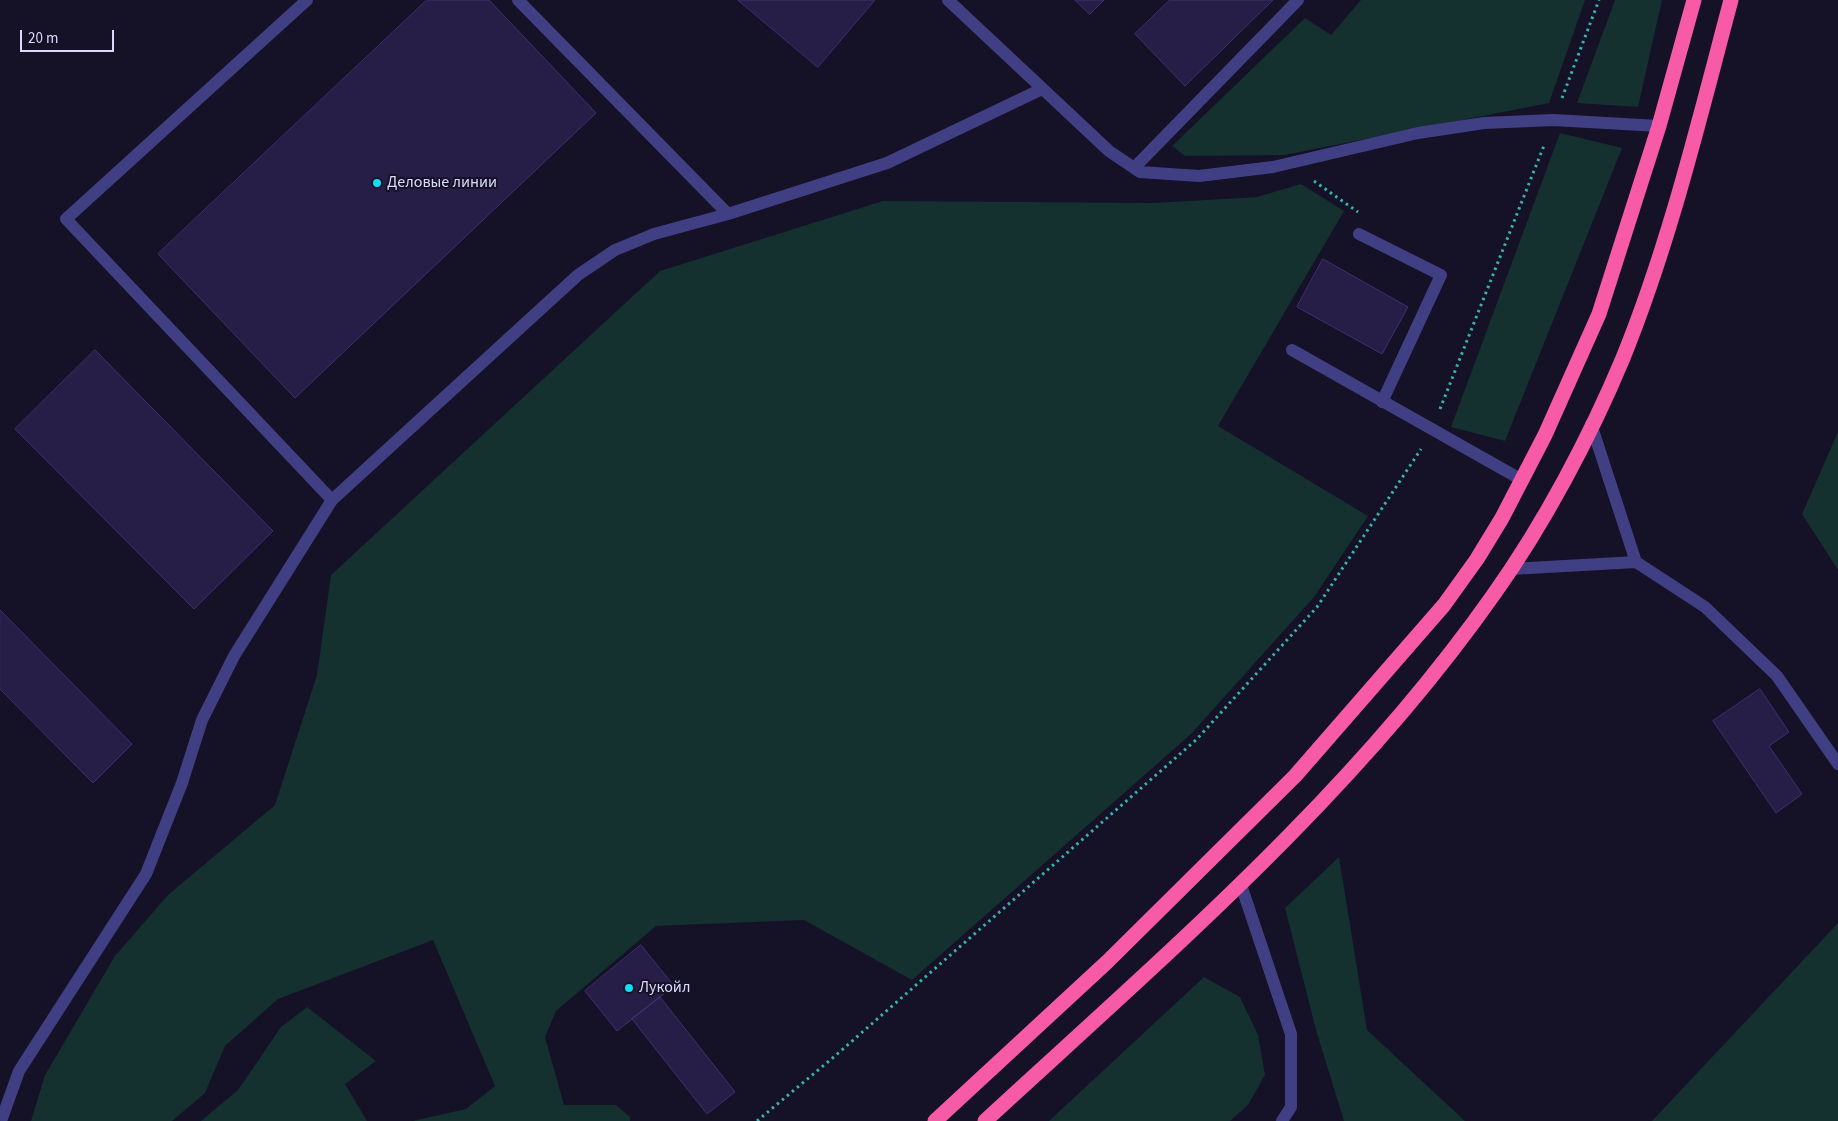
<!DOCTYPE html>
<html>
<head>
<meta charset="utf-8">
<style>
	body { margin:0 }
	#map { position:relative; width:1838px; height:1121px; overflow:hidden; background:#151127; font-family:"Source Sans 3",sans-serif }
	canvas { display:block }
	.scale { position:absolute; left:20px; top:30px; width:94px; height:22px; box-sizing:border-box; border:2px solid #dcd9fd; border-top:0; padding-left:6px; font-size:15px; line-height:18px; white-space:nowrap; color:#dcd9fd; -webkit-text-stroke:4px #151127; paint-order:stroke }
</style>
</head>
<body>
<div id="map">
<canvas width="1838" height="1121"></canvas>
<div class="scale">20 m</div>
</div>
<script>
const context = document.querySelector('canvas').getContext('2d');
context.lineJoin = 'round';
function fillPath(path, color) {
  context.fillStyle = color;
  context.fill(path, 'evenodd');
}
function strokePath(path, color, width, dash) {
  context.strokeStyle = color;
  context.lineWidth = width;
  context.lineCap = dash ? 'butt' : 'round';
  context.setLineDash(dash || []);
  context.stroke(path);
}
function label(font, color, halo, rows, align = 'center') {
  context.font = font + ' "Source Sans 3",sans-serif';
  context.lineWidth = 4;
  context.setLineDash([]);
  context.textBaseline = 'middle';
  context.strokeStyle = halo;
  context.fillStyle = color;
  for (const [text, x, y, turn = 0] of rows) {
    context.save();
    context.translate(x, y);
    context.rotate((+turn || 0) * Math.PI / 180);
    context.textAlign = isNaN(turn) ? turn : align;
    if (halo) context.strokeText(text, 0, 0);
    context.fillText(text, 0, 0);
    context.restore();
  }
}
const green = new Path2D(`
	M 1361,0 L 1585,0 L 1549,103 L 1284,155 L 1185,156 L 1172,146 L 1305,18 L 1331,35 Z
	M 1615,0 L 1662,0 L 1638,107 L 1577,103 Z
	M 1560,133 L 1622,148 L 1505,441 L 1451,427 Z
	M 1301,184 L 1344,211 L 1218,426 L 1368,516 L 1314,597 L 1191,734 L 912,980 L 804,920 L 656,926 L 556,1011 L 545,1037 L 564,1105 L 616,1105 L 630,1117 L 630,1121 L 413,1121 L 466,1109 L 495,1086 L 433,940 L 278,999 L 225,1046 L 205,1093 L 172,1121 L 31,1121 L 45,1075 L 115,956 L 168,895 L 275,805 L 317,675 L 331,575 L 660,271 L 883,201 L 1154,203 L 1257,197 Z
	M 1838,432 L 1838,570 L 1802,514 Z
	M 1339,857 L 1367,1030 L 1465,1121 L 1344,1121 L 1316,1030 L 1285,908 Z
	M 1838,923 L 1838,1121 L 1652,1121 Z
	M 1204,977 L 1240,997 L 1258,1035 L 1265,1075 L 1248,1105 L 1230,1121 L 1049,1121 Z
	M 307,1007 L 376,1061 L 345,1084 L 367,1121 L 201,1121 L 238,1090 L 281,1027 Z`);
const building = new Path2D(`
	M 427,0 L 489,0 L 596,113 L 295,398 L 158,254 Z
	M 738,0 L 875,0 L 818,67 Z
	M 1075,0 L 1104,0 L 1090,14 Z
	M 1170,0 L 1273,0 L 1185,86 L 1135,34 Z
	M 1323,259 L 1408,307 L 1382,354 L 1297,307 Z
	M 95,350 L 273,531 L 194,609 L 15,429 Z
	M 0,610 L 132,744 L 93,783 L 0,689 Z
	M 1760,689 L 1789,732 L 1769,746 L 1802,794 L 1776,813 L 1713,721 Z
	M 641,945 L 674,986 L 617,1031 L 585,991 Z
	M 660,997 L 735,1092 L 707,1114 L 632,1019 Z`);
const path = new Path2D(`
	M 1562,98 L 1599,0
	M 1314,181 L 1358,212
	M 1440,409 L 1545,143
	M 757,1121 L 835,1056 L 1196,740 L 1317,607 L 1421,449`);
const minor = new Path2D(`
	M 307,0 L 66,219 L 332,500
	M 518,0 L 728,214
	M 948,0 L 1109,151 L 1140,172 L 1199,176 L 1273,167 L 1418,133 L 1484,123 L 1553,120 L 1659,126
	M 1134,168 L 1298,0
	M 1359,234 L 1441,275 L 1382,402
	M 1292,350 L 1522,480
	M 1591,424 L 1636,562
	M 1511,569 L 1636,562 L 1705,607 L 1777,676 L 1838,764
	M 1241,885 L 1291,1034 L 1291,1107 L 1282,1121
	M 1,1121 L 19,1071 L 146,874 L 182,783 L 202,720 L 234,656 L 332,500 L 578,275 L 615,250 L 654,234 L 728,214 L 887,163 L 1042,89`);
const highway = new Path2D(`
	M 935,1121 L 1107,962 L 1295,776 L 1444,605 L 1477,559 L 1502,518 L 1545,435 L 1599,314 L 1659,126 L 1694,0
	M 985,1121 C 1164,956 1353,795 1494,594 C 1544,524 1590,437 1623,358 C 1670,242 1699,120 1731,0`);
const markers = [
	[377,183,5,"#0fdef3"],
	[629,988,5,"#0fdef3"]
];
const poiNames = [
	["Деловые линии",387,183],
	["Лукойл",639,988]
];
fillPath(green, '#14302f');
fillPath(building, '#261e47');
strokePath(building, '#3d3171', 1);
strokePath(path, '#36b3ab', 3, [2.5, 4]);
strokePath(minor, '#413f83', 12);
strokePath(highway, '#f75aa6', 15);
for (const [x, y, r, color] of markers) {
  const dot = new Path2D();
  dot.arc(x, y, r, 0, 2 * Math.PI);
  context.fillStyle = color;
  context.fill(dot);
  strokePath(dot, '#151127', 2);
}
label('16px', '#dcd9fd', '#151127', poiNames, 'left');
</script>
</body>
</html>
